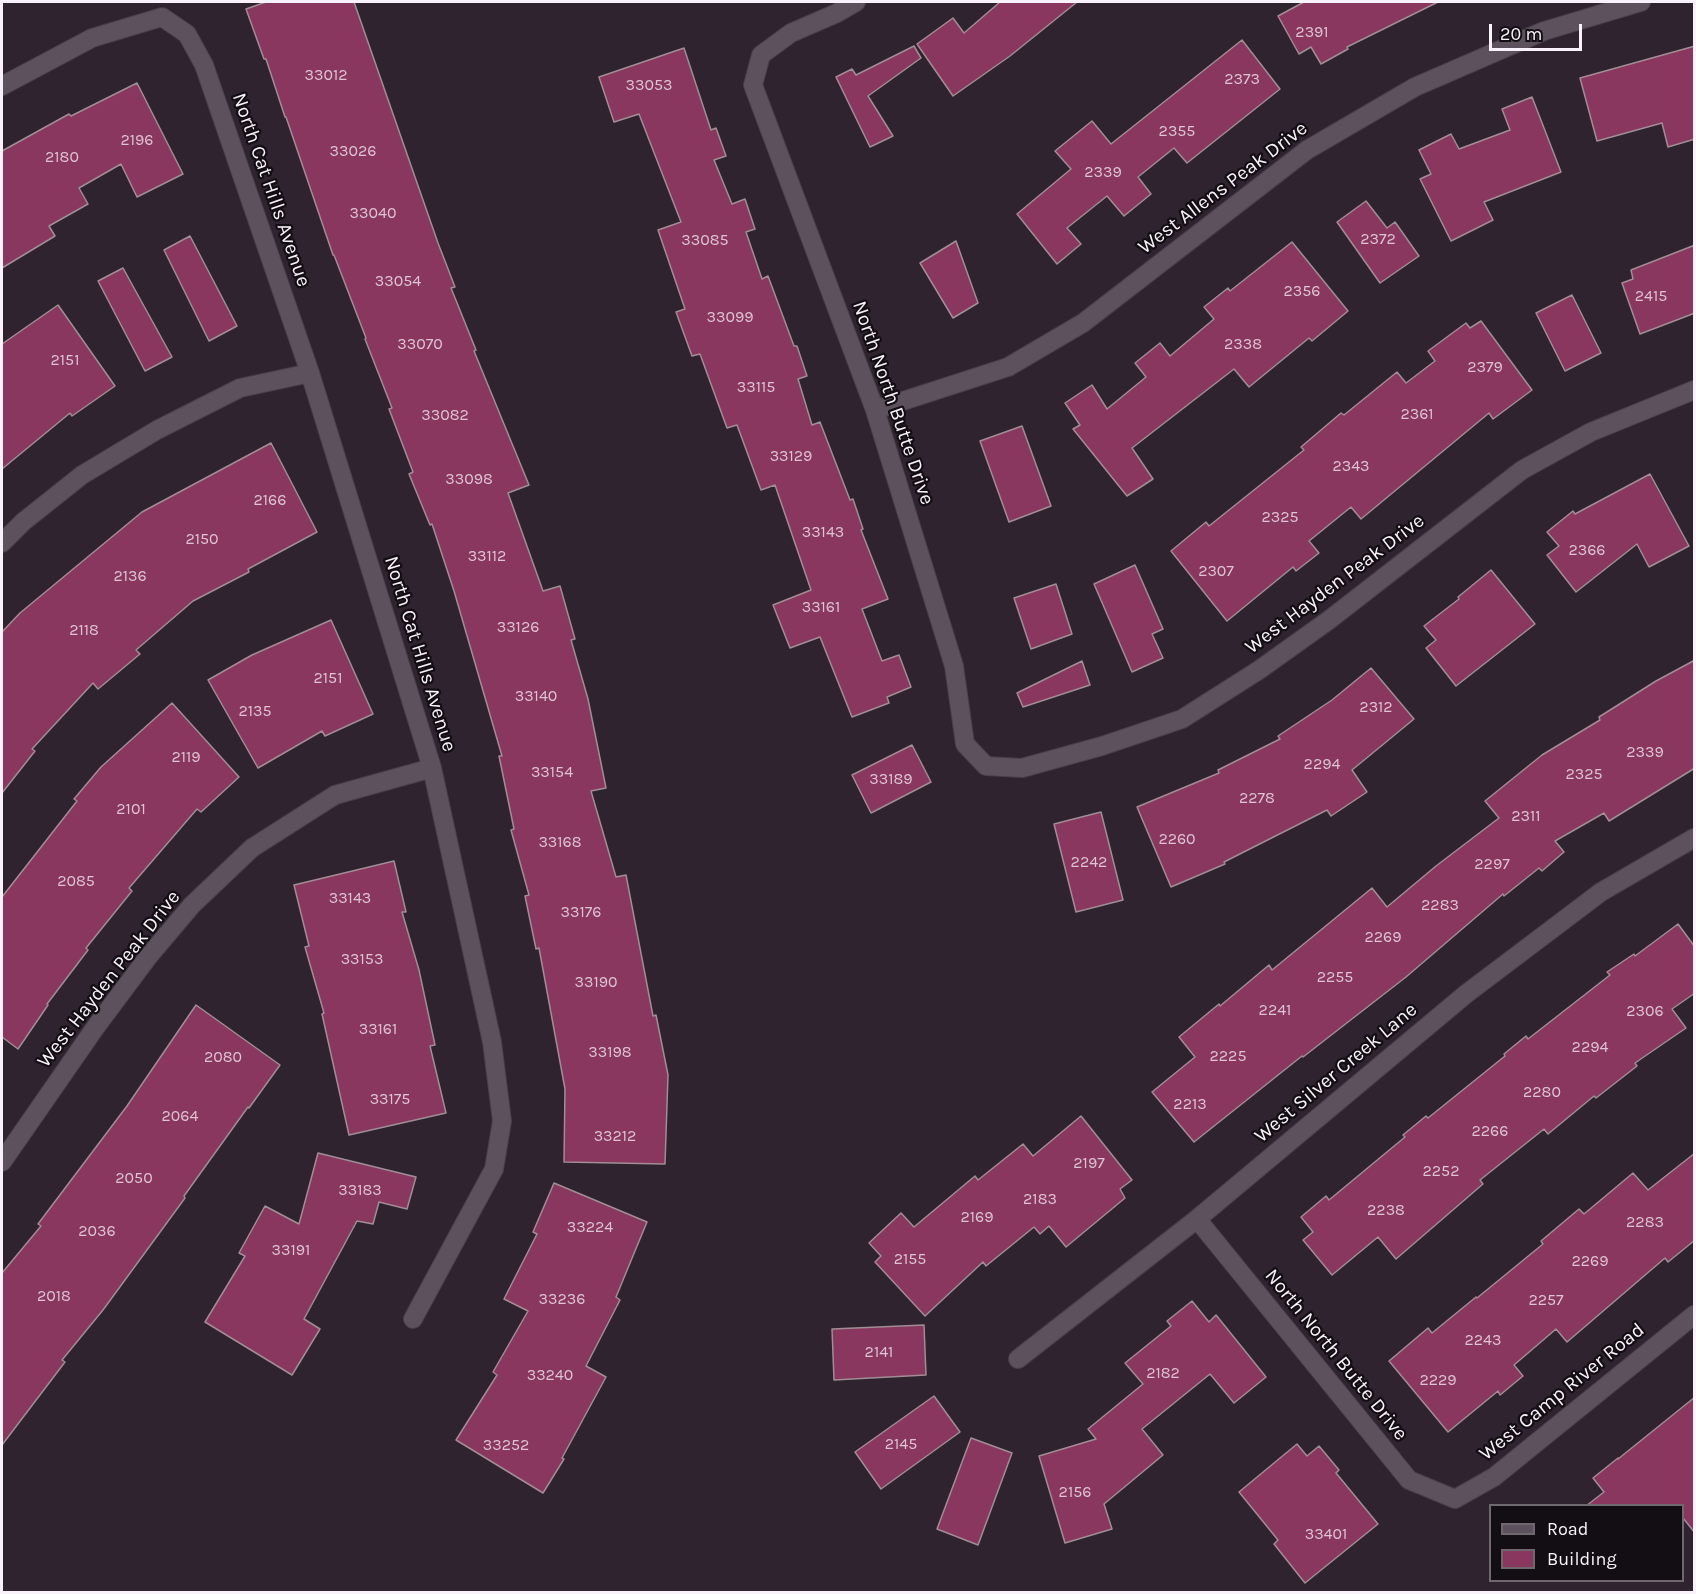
<!DOCTYPE html>
<html>
<head>
<meta charset="utf-8">
<style>
	body { margin:0 }
	#map { position:relative; width:1696px; height:1594px; overflow:hidden; background:#2e232e; font-family:Karla,sans-serif }
	canvas { display:block }
	.frame { position:absolute; inset:0; border:3px solid #f9f2fa; pointer-events:none }
	.legend { position:absolute; left:1489px; top:1504px; width:195px; height:78px; box-sizing:border-box; background:#130e13; border:2px solid #6f696f; margin:0; padding:8px 10px; list-style:none; font-size:18px; color:#f9f2fa }
	.legend li { display:flex; align-items:center; gap:12px; height:30px }
	.legend b { width:30px; border:2px solid #6f696f }
	.scale { position:absolute; left:1489px; top:24px; width:93px; height:27px; box-sizing:border-box; border:3px solid #f9f2fa; border-top:0; padding-left:8px; font-size:18px; line-height:21px; white-space:nowrap; color:#f9f2fa; -webkit-text-stroke:4px #130e13; paint-order:stroke }
</style>
</head>
<body>
<div id="map">
<canvas width="1696" height="1594"></canvas>
<div class="frame"></div>
<ul class="legend">
<li><b style="height:8px;background:#5d515d"></b>Road</li>
<li><b style="height:16px;background:#89375f"></b>Building</li>
</ul>
<div class="scale">20 m</div>
</div>
<script>
const context = document.querySelector('canvas').getContext('2d');
context.lineJoin = 'round';
function fillPath(path, color) {
  context.fillStyle = color;
  context.fill(path, 'evenodd');
}
function strokePath(path, color, width, dash) {
  context.strokeStyle = color;
  context.lineWidth = width;
  context.lineCap = dash ? 'butt' : 'round';
  context.setLineDash(dash || []);
  context.stroke(path);
}
function label(font, color, halo, rows, align = 'center') {
  context.font = font + ' Karla,sans-serif';
  context.lineWidth = 4.5;
  context.setLineDash([]);
  context.textBaseline = 'middle';
  context.strokeStyle = halo;
  context.fillStyle = color;
  for (const [text, x, y, turn = 0] of rows) {
    context.save();
    context.translate(x, y);
    context.rotate((+turn || 0) * Math.PI / 180);
    context.textAlign = isNaN(turn) ? turn : align;
    if (halo) context.strokeText(text, 0, 0);
    context.fillText(text, 0, 0);
    context.restore();
  }
}
const building = new Path2D(`
	M 266,2 L 354,2 L 438,243 L 455,287 L 451,288 L 476,350 L 474,351 L 529,485 L 508,493 L 543,591 L 560,586 L 575,639 L 571,640 L 588,699 L 606,788 L 591,791 L 616,877 L 626,875 L 653,1016 L 656,1015 L 668,1075 L 665,1164 L 564,1162 L 565,1089 L 539,948 L 536,949 L 525,896 L 529,895 L 511,830 L 514,829 L 499,756 L 502,756 L 454,591 L 432,524 L 430,525 L 409,474 L 413,472 L 389,409 L 392,408 L 365,339 L 366,338 L 334,255 L 333,255 L 286,117 L 285,117 L 266,59 L 264,59 L 246,9 Z
	M 1000,2 L 1077,2 L 1010,56 L 953,96 L 917,44 L 953,18 L 964,33 Z
	M 1304,2 L 1438,2 L 1347,47 L 1348,49 L 1321,64 L 1311,47 L 1299,54 L 1278,16 Z
	M 1242,40 L 1280,89 L 1187,163 L 1174,148 L 1138,177 L 1151,194 L 1124,216 L 1107,196 L 1067,228 L 1081,244 L 1057,264 L 1017,214 L 1071,169 L 1055,151 L 1092,121 L 1111,144 Z
	M 914,46 L 921,58 L 868,96 L 893,136 L 870,147 L 836,77 L 852,69 L 856,75 Z
	M 1695,46 L 1695,139 L 1668,147 L 1662,123 L 1597,141 L 1580,78 Z
	M 684,48 L 711,130 L 716,128 L 726,156 L 714,160 L 732,204 L 745,199 L 755,229 L 746,232 L 762,279 L 768,276 L 794,346 L 797,346 L 807,376 L 798,379 L 812,425 L 820,422 L 850,500 L 853,499 L 863,529 L 861,530 L 888,599 L 862,609 L 882,661 L 899,655 L 911,687 L 887,697 L 889,703 L 852,717 L 820,637 L 790,648 L 773,605 L 811,590 L 775,485 L 761,490 L 737,425 L 727,428 L 700,354 L 692,356 L 676,312 L 685,309 L 658,230 L 681,222 L 639,114 L 614,122 L 599,77 Z
	M 137,83 L 183,174 L 137,197 L 121,164 L 79,188 L 88,204 L 49,226 L 55,236 L 2,268 L 2,151 L 69,114 L 71,116 Z
	M 1532,97 L 1561,172 L 1484,202 L 1493,220 L 1451,241 L 1420,179 L 1431,174 L 1419,150 L 1451,134 L 1459,149 L 1510,130 L 1502,109 Z
	M 1366,201 L 1387,228 L 1395,222 L 1419,256 L 1380,283 L 1337,222 Z
	M 190,236 L 237,326 L 209,341 L 164,250 Z
	M 956,241 L 978,303 L 953,318 L 920,263 Z
	M 1292,242 L 1348,311 L 1312,341 L 1309,338 L 1249,387 L 1234,369 L 1132,448 L 1153,479 L 1127,496 L 1073,429 L 1080,425 L 1065,403 L 1092,385 L 1107,409 L 1146,377 L 1135,363 L 1160,343 L 1170,356 L 1214,319 L 1204,307 L 1228,288 L 1230,291 Z
	M 1695,245 L 1695,313 L 1640,334 L 1622,283 L 1633,279 L 1631,270 Z
	M 123,268 L 172,357 L 145,371 L 98,281 Z
	M 1572,295 L 1601,353 L 1565,371 L 1536,313 Z
	M 58,305 L 115,386 L 72,416 L 70,413 L 2,469 L 2,344 Z
	M 1481,321 L 1532,390 L 1493,419 L 1489,413 L 1361,519 L 1351,507 L 1309,541 L 1319,553 L 1296,571 L 1293,567 L 1227,621 L 1171,551 L 1206,522 L 1209,526 L 1304,450 L 1301,447 L 1341,413 L 1344,415 L 1397,372 L 1406,383 L 1435,361 L 1428,351 L 1466,323 L 1470,328 Z
	M 1022,426 L 1051,506 L 1009,522 L 980,441 Z
	M 271,443 L 317,532 L 248,569 L 249,572 L 193,601 L 136,650 L 140,654 L 98,689 L 93,683 L 32,749 L 35,751 L 2,793 L 2,632 L 20,613 L 142,512 Z
	M 1650,474 L 1689,546 L 1649,567 L 1637,544 L 1576,592 L 1547,555 L 1559,546 L 1547,532 L 1573,511 L 1575,514 Z
	M 1135,565 L 1163,629 L 1152,634 L 1163,658 L 1132,672 L 1094,584 Z
	M 1491,570 L 1535,624 L 1456,686 L 1426,648 L 1436,640 L 1424,626 L 1459,599 L 1458,597 Z
	M 1056,584 L 1072,634 L 1031,649 L 1014,598 Z
	M 331,620 L 373,714 L 325,736 L 322,731 L 258,768 L 208,680 L 252,655 Z
	M 1695,660 L 1695,768 L 1609,821 L 1604,813 L 1555,841 L 1564,852 L 1542,871 L 1539,868 L 1504,896 L 1503,894 L 1406,977 L 1303,1057 L 1302,1056 L 1194,1142 L 1152,1092 L 1195,1057 L 1179,1037 L 1219,1004 L 1220,1006 L 1269,965 L 1272,970 L 1372,888 L 1387,907 L 1436,866 L 1499,818 L 1485,801 L 1542,755 L 1600,720 L 1599,717 L 1656,681 Z
	M 1082,661 L 1090,685 L 1023,707 L 1017,693 Z
	M 1371,668 L 1414,719 L 1352,770 L 1367,792 L 1331,816 L 1327,810 L 1224,862 L 1225,864 L 1171,887 L 1137,807 L 1219,773 L 1218,770 L 1280,739 L 1278,736 L 1332,700 Z
	M 172,703 L 239,777 L 201,812 L 197,809 L 129,888 L 132,891 L 86,948 L 88,950 L 47,1004 L 48,1005 L 18,1049 L 2,1037 L 2,897 L 77,801 L 74,799 L 101,767 Z
	M 912,745 L 931,782 L 871,813 L 852,775 Z
	M 1101,812 L 1123,900 L 1076,912 L 1054,824 Z
	M 394,861 L 406,912 L 402,912 L 419,970 L 435,1045 L 430,1046 L 446,1113 L 349,1135 L 322,1014 L 324,1013 L 305,947 L 309,946 L 294,885 Z
	M 1678,924 L 1695,947 L 1695,993 L 1672,1009 L 1686,1028 L 1635,1063 L 1637,1066 L 1596,1098 L 1594,1096 L 1548,1134 L 1544,1129 L 1480,1180 L 1483,1184 L 1396,1259 L 1378,1237 L 1332,1275 L 1303,1240 L 1313,1232 L 1301,1217 L 1326,1196 L 1329,1200 L 1405,1137 L 1403,1135 L 1426,1116 L 1428,1118 L 1505,1056 L 1504,1054 L 1526,1036 L 1528,1039 L 1610,975 L 1607,972 L 1634,954 L 1635,956 Z
	M 196,1005 L 280,1065 L 249,1108 L 248,1107 L 184,1196 L 185,1198 L 103,1310 L 62,1360 L 65,1362 L 2,1445 L 2,1273 L 41,1226 L 38,1224 L 127,1106 Z
	M 1081,1116 L 1132,1180 L 1120,1189 L 1125,1198 L 1066,1247 L 1049,1226 L 1040,1234 L 1034,1227 L 986,1266 L 983,1262 L 925,1316 L 875,1262 L 881,1256 L 869,1243 L 901,1213 L 914,1227 L 975,1176 L 978,1180 L 1023,1144 L 1033,1156 Z
	M 318,1153 L 416,1177 L 407,1209 L 379,1202 L 373,1224 L 357,1221 L 304,1319 L 320,1329 L 292,1375 L 205,1322 L 245,1256 L 239,1253 L 265,1206 L 299,1224 Z
	M 1695,1153 L 1695,1240 L 1668,1262 L 1665,1258 L 1567,1342 L 1556,1329 L 1514,1365 L 1523,1376 L 1500,1395 L 1498,1391 L 1448,1432 L 1389,1361 L 1428,1328 L 1432,1333 L 1476,1297 L 1477,1298 L 1543,1244 L 1541,1241 L 1579,1209 L 1584,1214 L 1633,1173 L 1648,1190 Z
	M 554,1183 L 647,1222 L 616,1297 L 620,1300 L 586,1366 L 606,1377 L 562,1458 L 564,1459 L 543,1493 L 456,1440 L 497,1375 L 493,1372 L 528,1311 L 504,1299 L 537,1234 L 533,1232 Z
	M 1192,1301 L 1209,1322 L 1216,1315 L 1266,1377 L 1234,1403 L 1210,1374 L 1142,1429 L 1163,1455 L 1104,1504 L 1112,1529 L 1065,1543 L 1039,1456 L 1096,1439 L 1088,1429 L 1143,1384 L 1125,1363 L 1171,1326 L 1167,1321 Z
	M 924,1325 L 926,1375 L 834,1380 L 832,1329 Z
	M 934,1396 L 960,1432 L 881,1489 L 855,1452 Z
	M 1695,1397 L 1695,1533 L 1683,1518 L 1683,1506 L 1586,1506 L 1604,1492 L 1593,1478 L 1618,1458 L 1618,1459 Z
	M 971,1438 L 1012,1453 L 978,1545 L 937,1529 Z
	M 1297,1444 L 1307,1456 L 1319,1446 L 1339,1470 L 1336,1473 L 1378,1524 L 1305,1583 L 1274,1544 L 1278,1540 L 1239,1492 Z`);
const minor = new Path2D(`
	M 856,2 L 837,13 L 791,33 L 761,55 L 753,85 L 875,410 L 954,666 L 965,744 L 986,766 L 1022,768 L 1102,746 L 1182,719 L 1259,670 L 1329,620 L 1522,470 L 1591,432 L 1694,390
	M 2,86 L 92,38 L 162,17 L 187,34 L 204,65 L 310,373 L 432,768 L 492,1042 L 502,1121 L 494,1169 L 413,1319
	M 875,410 L 1008,367 L 1083,323 L 1307,150 L 1415,87 L 1544,31 L 1641,2
	M 2,543 L 23,522 L 82,475 L 157,430 L 240,388 L 310,373
	M 2,1162 L 95,1028 L 148,957 L 192,905 L 252,848 L 335,795 L 432,768
	M 1197,1219 L 1409,1480 L 1455,1499 L 1494,1477 L 1694,1315
	M 1018,1359 L 1197,1219 L 1466,994 L 1601,892 L 1694,838`);
const numberNames = [
	["2391",1312,32],
	["33012",326,75],
	["2373",1242,79],
	["33053",649,85],
	["2355",1177,131],
	["2196",137,140],
	["33026",353,151],
	["2180",62,157],
	["2339",1103,172],
	["33040",373,213],
	["2372",1378,239],
	["33085",705,240],
	["33054",398,281],
	["2356",1302,291],
	["2415",1651,296],
	["33099",730,317],
	["33070",420,344],
	["2338",1243,344],
	["2151",65,360],
	["2379",1485,367],
	["33115",756,387],
	["2361",1417,414],
	["33082",445,415],
	["33129",791,456],
	["2343",1351,466],
	["33098",469,479],
	["2166",270,500],
	["2325",1280,517],
	["33143",823,532],
	["2150",202,539],
	["2366",1587,550],
	["33112",487,556],
	["2307",1216,571],
	["2136",130,576],
	["33161",821,607],
	["33126",518,627],
	["2118",84,630],
	["2151",328,678],
	["33140",536,696],
	["2312",1376,707],
	["2135",255,711],
	["2339",1645,752],
	["2119",186,757],
	["2294",1322,764],
	["33154",552,772],
	["2325",1584,774],
	["33189",891,779],
	["2278",1257,798],
	["2101",131,809],
	["2311",1526,816],
	["2260",1177,839],
	["33168",560,842],
	["2242",1089,862],
	["2297",1492,864],
	["2085",76,881],
	["33143",350,898],
	["2283",1440,905],
	["33176",581,912],
	["2269",1383,937],
	["33153",362,959],
	["2255",1335,977],
	["33190",596,982],
	["2241",1275,1010],
	["2306",1645,1011],
	["33161",378,1029],
	["2294",1590,1047],
	["33198",610,1052],
	["2225",1228,1056],
	["2080",223,1057],
	["2280",1542,1092],
	["33175",390,1099],
	["2213",1190,1104],
	["2064",180,1116],
	["2266",1490,1131],
	["33212",615,1136],
	["2197",1089,1163],
	["2252",1441,1171],
	["2050",134,1178],
	["33183",360,1190],
	["2183",1040,1199],
	["2238",1386,1210],
	["2169",977,1217],
	["2283",1645,1222],
	["33224",590,1227],
	["2036",97,1231],
	["33191",291,1250],
	["2155",910,1259],
	["2269",1590,1261],
	["2018",54,1296],
	["33236",562,1299],
	["2257",1546,1300],
	["2243",1483,1340],
	["2141",879,1352],
	["2182",1163,1373],
	["33240",550,1375],
	["2229",1438,1380],
	["2145",901,1444],
	["33252",506,1445],
	["2156",1075,1492],
	["33401",1326,1534]
];
const streetNames = [
	["West Allens Peak Drive",1223,188,-37],
	["North Cat Hills Avenue",271,190,71],
	["North North Butte Drive",893,403,71],
	["West Hayden Peak Drive",1335,584,-37],
	["North Cat Hills Avenue",420,654,73],
	["West Hayden Peak Drive",109,979,-52],
	["West Silver Creek Lane",1336,1073,-40],
	["North North Butte Drive",1336,1355,51],
	["West Camp River Road",1562,1392,-39]
];
fillPath(building, '#89375f');
strokePath(building, '#a18d95', 1.5);
strokePath(minor, '#483f48', 20);
strokePath(minor, '#5d515d', 18);
label('16px', '#ddc3d3', null, numberNames);
label('20px', '#f9f2fa', '#130e13', streetNames);
</script>
</body>
</html>
